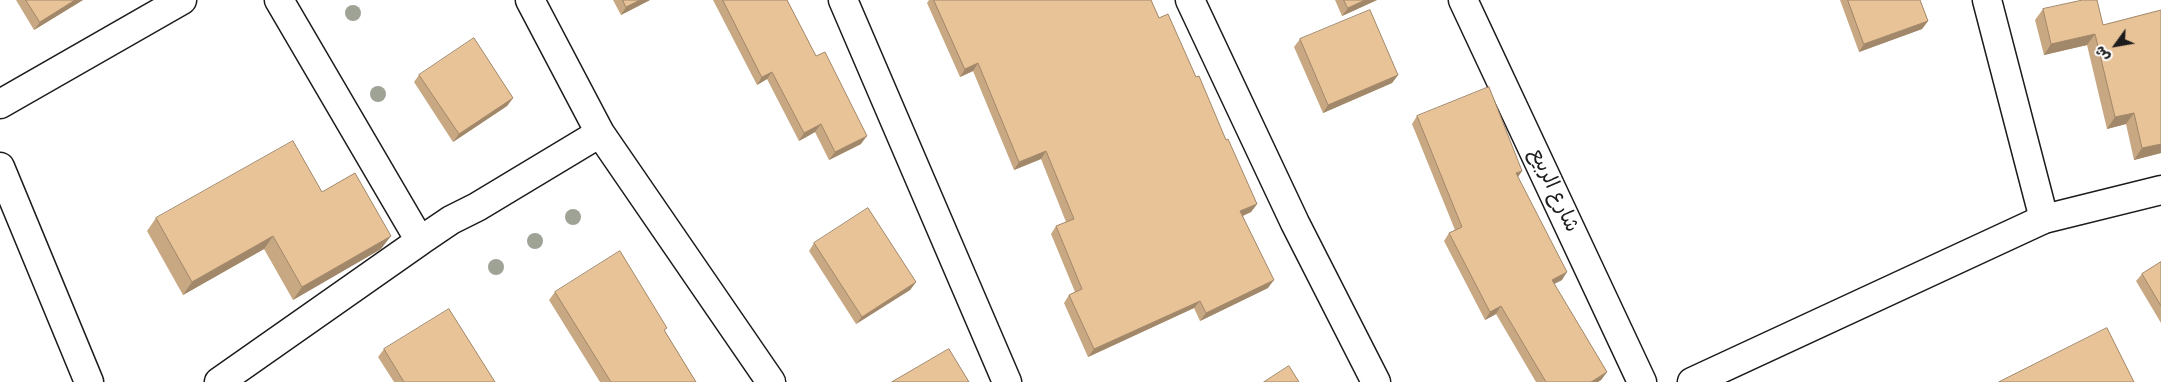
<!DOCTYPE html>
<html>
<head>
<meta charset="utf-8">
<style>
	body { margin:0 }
	#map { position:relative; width:2161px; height:382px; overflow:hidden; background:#fff; font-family:"Indie Flower","Playpen Sans Arabic",sans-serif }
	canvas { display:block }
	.north { position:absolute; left:2091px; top:20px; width:50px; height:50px; -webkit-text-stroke:4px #fff; paint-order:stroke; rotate:238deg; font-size:14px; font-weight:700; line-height:20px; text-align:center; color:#1c1c1c }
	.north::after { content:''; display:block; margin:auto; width:18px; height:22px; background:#1c1c1c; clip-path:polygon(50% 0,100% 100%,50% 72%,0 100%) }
</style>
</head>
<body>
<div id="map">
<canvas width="2161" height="382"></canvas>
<div class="north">ش</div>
</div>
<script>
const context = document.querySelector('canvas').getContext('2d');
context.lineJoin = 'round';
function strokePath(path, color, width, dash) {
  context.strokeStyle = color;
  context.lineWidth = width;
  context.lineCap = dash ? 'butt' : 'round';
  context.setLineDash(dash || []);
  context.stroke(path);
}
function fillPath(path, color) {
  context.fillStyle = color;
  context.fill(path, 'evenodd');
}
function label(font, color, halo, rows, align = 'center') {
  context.font = font + ' "Indie Flower","Playpen Sans Arabic",sans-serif';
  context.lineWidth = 4;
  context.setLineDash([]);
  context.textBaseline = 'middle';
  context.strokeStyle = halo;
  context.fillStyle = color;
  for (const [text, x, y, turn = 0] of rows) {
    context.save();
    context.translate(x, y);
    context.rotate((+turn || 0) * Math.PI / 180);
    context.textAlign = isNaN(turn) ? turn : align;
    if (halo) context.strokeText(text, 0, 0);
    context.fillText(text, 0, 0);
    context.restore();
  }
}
const street = new Path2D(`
	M 279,0 L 420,241 L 451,220 L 477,207 L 600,133
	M 530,0 L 600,133 L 771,382
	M 843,0 L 1007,382
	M 1190,0 L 1295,223 L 1376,382
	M 1463,0 L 1642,382
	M 1987,0 L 2044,219
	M 0,104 L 182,0
	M 0,167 L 89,382
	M 219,382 L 420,241`);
const secondary = new Path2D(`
	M 1692,382 L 2044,219 L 2161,190`);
const trees = [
	[353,13],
	[378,94],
	[573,217],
	[535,241],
	[496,267]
];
const wall = new Path2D(`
	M 16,0 L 83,0 L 34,30 Z
	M 613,0 L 650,0 L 621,15 Z
	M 713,0 L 787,0 L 861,144 L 829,160 L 815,132 L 799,141 L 767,79 L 757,85 Z
	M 929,0 L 1151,0 L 1159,18 L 1196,77 L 1257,204 L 1251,212 L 1243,216 L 1268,288 L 1200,321 L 1194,308 L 1088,357 L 1064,303 L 1069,295 L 1075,292 L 1051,234 L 1056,226 L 1066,222 L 1041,159 L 1014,170 L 973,71 L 960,77 L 927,3 Z
	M 1335,0 L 1377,0 L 1342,16 Z
	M 1840,0 L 1920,0 L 1928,21 L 1922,29 L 1859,52 Z
	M 2043,9 L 2103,25 L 2161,153 L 2134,160 L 2126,124 L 2107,129 L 2087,45 L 2044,55 L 2035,20 Z
	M 1300,39 L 1398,75 L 1392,83 L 1323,113 L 1294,47 Z
	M 419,75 L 513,98 L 507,106 L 453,142 L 414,82 Z
	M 1417,116 L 1522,171 L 1518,177 L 1562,280 L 1554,284 L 1607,372 L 1601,380 L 1598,382 L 1536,382 L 1496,314 L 1485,320 L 1444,241 L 1449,233 L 1455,230 L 1412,124 Z
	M 322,192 L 381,249 L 293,300 L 264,249 L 183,295 L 147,231 L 156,218 Z
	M 814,243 L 916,282 L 910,290 L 856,324 L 809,251 Z
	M 2161,262 L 2161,323 L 2136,281 L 2142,274 Z
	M 555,292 L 665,331 L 696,382 L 600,382 L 549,300 Z
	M 384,349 L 495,382 L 394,382 L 378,357 Z`);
const shadedWall = new Path2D(`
	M 75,0 L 83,0 L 34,30 L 40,22 Z
	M 640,0 L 650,0 L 621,15 L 626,7 Z
	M 1365,0 L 1377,0 L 1342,16 L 1348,8 Z
	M 1928,21 L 1922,29 L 1859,52 L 1864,44 Z
	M 2095,34 L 2087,45 L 2044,55 L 2051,44 Z
	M 978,63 L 973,71 L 960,77 L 965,69 Z
	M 772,72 L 767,79 L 757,85 L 762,77 Z
	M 1398,75 L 1392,83 L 1323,113 L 1328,105 Z
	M 513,98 L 507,106 L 453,142 L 459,134 Z
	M 2134,113 L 2126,124 L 2107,129 L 2115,117 Z
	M 821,124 L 815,132 L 799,141 L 804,133 Z
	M 867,136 L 861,144 L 829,160 L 835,152 Z
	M 2161,144 L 2161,153 L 2134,160 L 2142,148 Z
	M 1046,151 L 1041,159 L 1014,170 L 1019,162 Z
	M 1522,171 L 1517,178 L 1516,173 Z
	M 1257,204 L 1251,212 L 1235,219 L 1240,211 Z
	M 273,236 L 264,249 L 183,295 L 192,282 Z
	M 391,236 L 381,249 L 293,300 L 302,287 Z
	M 1567,272 L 1562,280 L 1546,288 L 1552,280 Z
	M 1274,280 L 1268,288 L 1200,321 L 1206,313 Z
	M 916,282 L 910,290 L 856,324 L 862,317 Z
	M 1200,301 L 1194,308 L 1088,357 L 1094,349 Z
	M 1501,306 L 1496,314 L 1485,320 L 1490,312 Z
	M 1607,372 L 1601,380 L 1598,382 L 1591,382 Z`);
const building = new Path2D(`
	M 26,0 L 75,0 L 40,22 Z
	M 623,0 L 640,0 L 626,7 Z
	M 723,0 L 787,0 L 816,56 L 825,52 L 867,136 L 835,152 L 821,124 L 804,133 L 772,72 L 762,77 Z
	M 934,0 L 1151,0 L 1159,18 L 1168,14 L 1196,77 L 1199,76 L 1226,140 L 1228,139 L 1257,204 L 1240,211 L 1274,280 L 1206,313 L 1200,301 L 1094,349 L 1069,295 L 1082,289 L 1056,226 L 1074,219 L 1046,151 L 1019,162 L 978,63 L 965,69 Z
	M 1344,0 L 1365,0 L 1348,8 Z
	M 1848,0 L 1920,0 L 1928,21 L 1864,44 Z
	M 2083,0 L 2097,0 L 2103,25 L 2161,10 L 2161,144 L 2142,148 L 2134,113 L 2115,117 L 2095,34 L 2051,44 L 2043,9 Z
	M 1370,10 L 1398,75 L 1328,105 L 1300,39 Z
	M 474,38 L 513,98 L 459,134 L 419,75 Z
	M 1489,87 L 1522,171 L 1516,173 L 1567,272 L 1552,280 L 1607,372 L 1591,382 L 1546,382 L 1501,306 L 1490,312 L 1449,233 L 1462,227 L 1417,116 Z
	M 293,141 L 322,192 L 355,173 L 391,236 L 302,287 L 273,236 L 192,282 L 156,218 Z
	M 868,208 L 916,282 L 862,317 L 814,243 Z
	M 620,251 L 667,328 L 664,330 L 696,382 L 611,382 L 555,292 Z
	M 2161,262 L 2161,306 L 2142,274 Z
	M 449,309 L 495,382 L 404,382 L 384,349 Z
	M 2107,328 L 2134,382 L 1999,382 Z
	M 949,349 L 969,382 L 892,382 Z
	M 1289,366 L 1299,382 L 1264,382 Z`);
const streetNames = [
	["شارع الربيع",1552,191,65]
];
strokePath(street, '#1c1c1c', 31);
strokePath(secondary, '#1c1c1c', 31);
strokePath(street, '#fff', 28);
strokePath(secondary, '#fff', 28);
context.fillStyle = '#9fa396';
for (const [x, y] of trees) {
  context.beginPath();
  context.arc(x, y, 8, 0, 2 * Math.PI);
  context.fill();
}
fillPath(wall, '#c8a883');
fillPath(shadedWall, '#a2886a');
fillPath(building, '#e8c398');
strokePath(building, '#a2886a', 1);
label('20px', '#1c1c1c', '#fff', streetNames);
</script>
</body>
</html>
